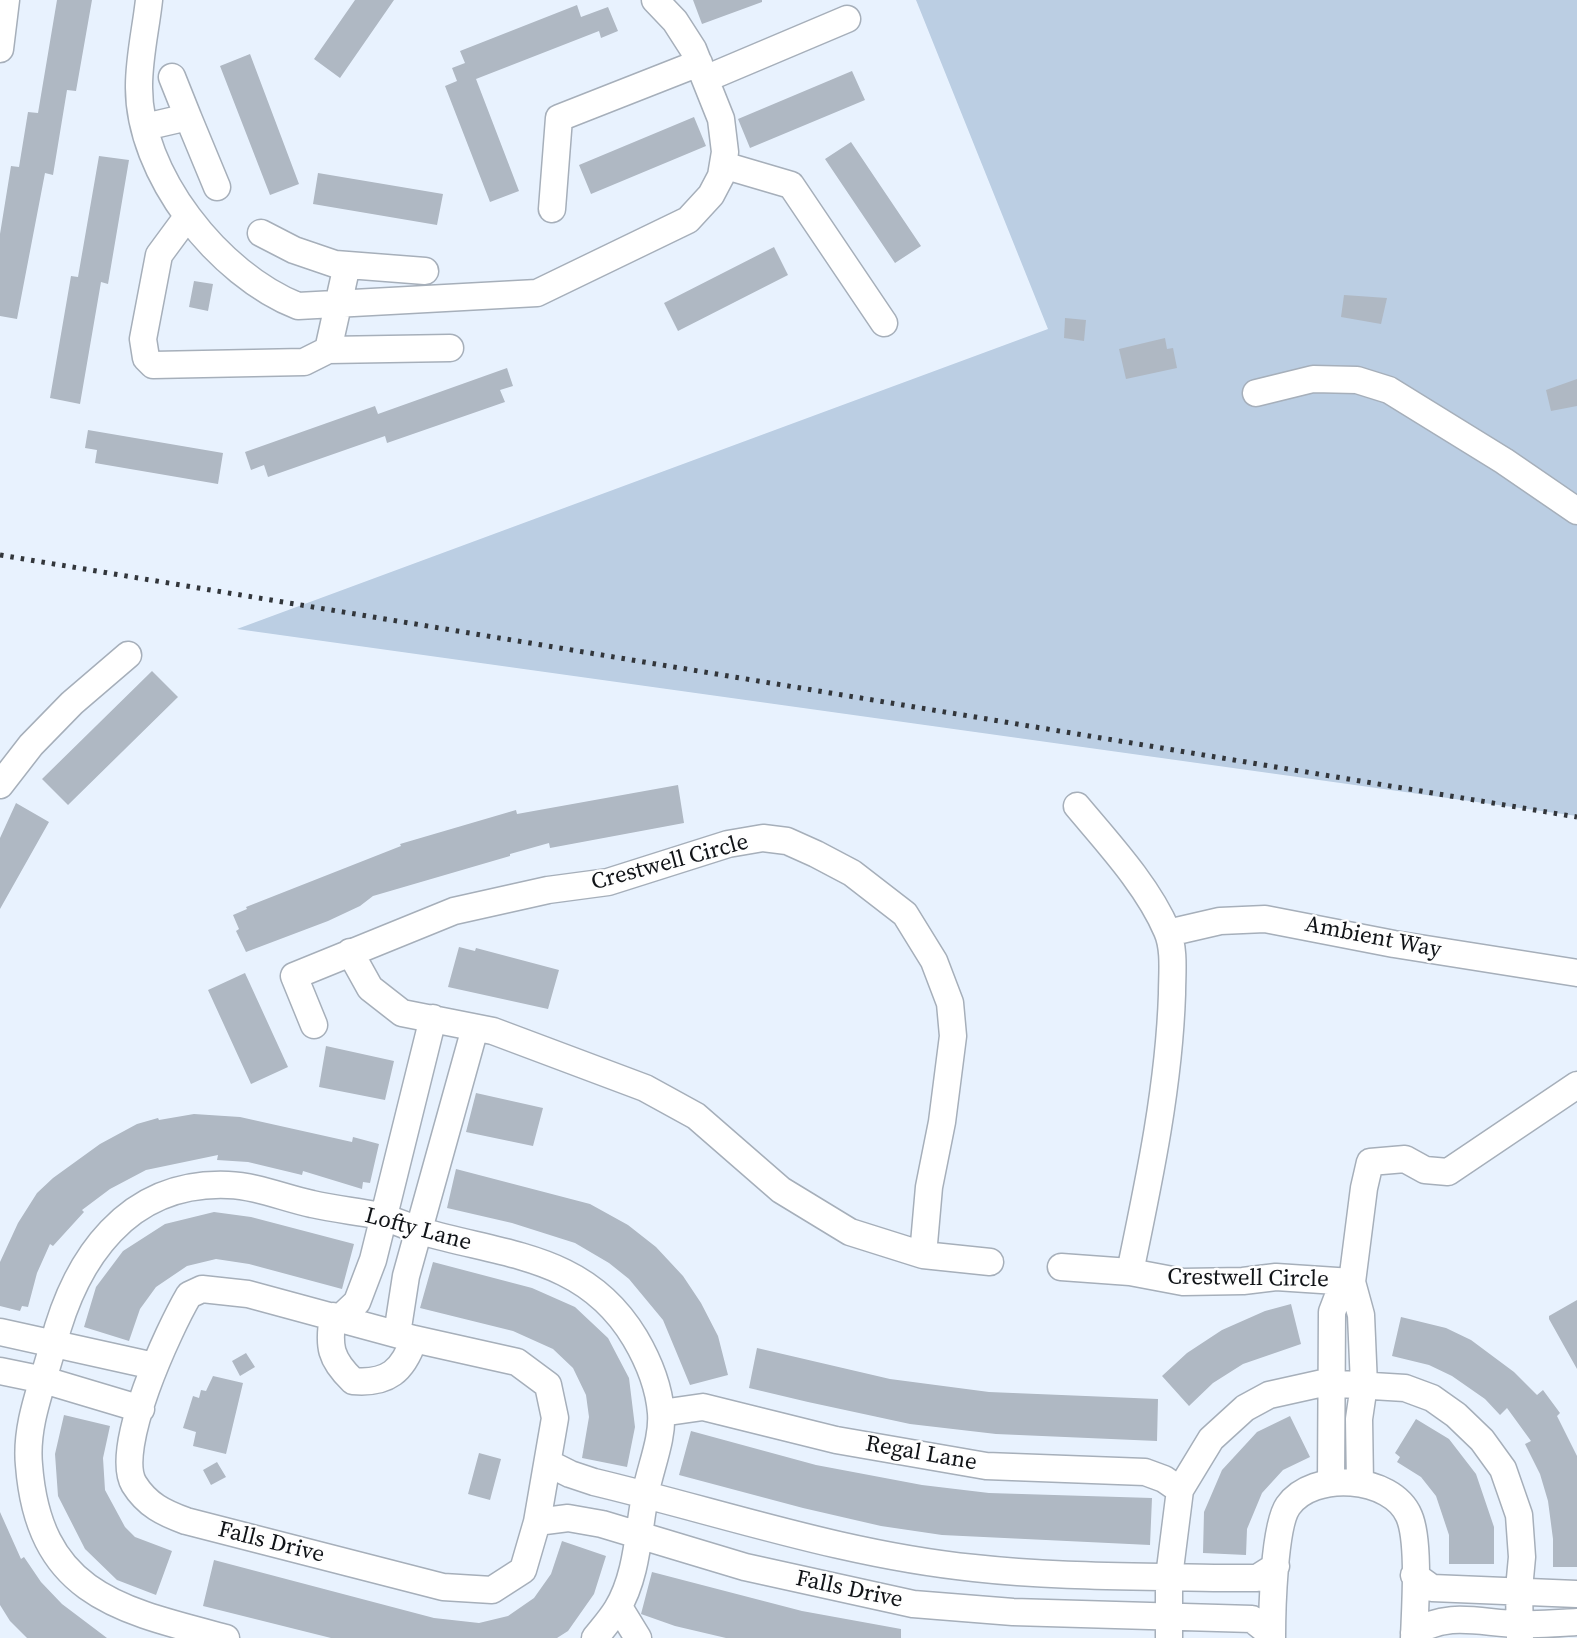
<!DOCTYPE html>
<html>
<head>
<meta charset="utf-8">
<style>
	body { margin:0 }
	canvas { display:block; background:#e8f2fe }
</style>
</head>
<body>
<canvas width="1577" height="1638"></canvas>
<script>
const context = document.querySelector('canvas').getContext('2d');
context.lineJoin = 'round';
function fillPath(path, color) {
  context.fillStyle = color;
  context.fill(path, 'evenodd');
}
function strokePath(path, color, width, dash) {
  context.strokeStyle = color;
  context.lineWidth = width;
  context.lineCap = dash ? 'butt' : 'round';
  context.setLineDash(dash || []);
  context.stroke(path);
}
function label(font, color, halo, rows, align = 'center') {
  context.font = font + ' "Source Serif 4",serif';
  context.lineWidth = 5;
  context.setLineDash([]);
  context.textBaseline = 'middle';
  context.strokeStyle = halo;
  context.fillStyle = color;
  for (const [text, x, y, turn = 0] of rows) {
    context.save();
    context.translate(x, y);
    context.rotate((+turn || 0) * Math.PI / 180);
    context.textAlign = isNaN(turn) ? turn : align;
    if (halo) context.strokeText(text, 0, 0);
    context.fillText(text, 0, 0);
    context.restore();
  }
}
const green = new Path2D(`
	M 916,0 L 1577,0 L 1577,816 L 237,629 L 1048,329 Z`);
const building = new Path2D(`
	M 57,0 L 92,0 L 76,91 L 67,90 L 53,175 L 45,173 L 17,319 L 0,316 L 0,234 L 11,166 L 19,167 L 28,112 L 38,113 Z
	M 355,0 L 394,0 L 340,78 L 314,59 Z
	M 693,0 L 762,0 L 762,2 L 702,24 Z
	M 577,5 L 581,17 L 608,7 L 618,31 L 601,38 L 599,31 L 476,79 L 519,191 L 490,202 L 445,86 L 457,81 L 452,68 L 465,63 L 460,51 Z
	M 250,54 L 299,184 L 270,195 L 220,66 Z
	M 852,71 L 865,100 L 750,148 L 738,119 Z
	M 694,117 L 706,146 L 591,194 L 579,165 Z
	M 851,142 L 921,246 L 895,263 L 825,159 Z
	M 99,156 L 129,160 L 108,284 L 101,282 L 80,404 L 50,398 L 71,276 L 78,277 Z
	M 318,173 L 443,194 L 437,225 L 313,204 Z
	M 774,247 L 788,275 L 678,331 L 664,303 Z
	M 194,281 L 213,284 L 208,311 L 189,307 Z
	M 1344,295 L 1387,298 L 1381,324 L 1341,317 Z
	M 1065,318 L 1086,320 L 1084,341 L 1064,338 Z
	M 1165,338 L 1167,349 L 1173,348 L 1177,368 L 1126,379 L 1119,349 Z
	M 507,368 L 513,386 L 500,390 L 505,402 L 387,443 L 385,436 L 268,477 L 264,465 L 251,470 L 245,452 L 375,406 L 378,414 Z
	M 1577,379 L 1577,406 L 1551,411 L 1546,390 Z
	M 88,430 L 223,453 L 218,484 L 95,463 L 97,450 L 85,448 Z
	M 152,671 L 178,697 L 68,805 L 42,779 Z
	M 678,785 L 684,823 L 550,848 L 549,843 L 510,854 L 510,856 L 373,896 L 360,906 L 328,921 L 246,952 L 236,931 L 239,929 L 233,915 L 247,909 L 246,907 L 401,846 L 400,844 L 516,810 L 517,814 Z
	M 16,803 L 49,822 L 0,909 L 0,838 Z
	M 459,947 L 475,951 L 476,948 L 559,970 L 548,1009 L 448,987 Z
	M 245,973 L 288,1067 L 251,1084 L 208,990 Z
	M 326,1046 L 394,1061 L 385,1100 L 319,1087 Z
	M 476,1093 L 543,1108 L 533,1146 L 466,1132 Z
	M 194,1114 L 240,1117 L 352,1142 L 353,1137 L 379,1144 L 370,1183 L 363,1182 L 362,1189 L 303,1171 L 302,1175 L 248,1162 L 217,1160 L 218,1155 L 146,1170 L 110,1189 L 82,1210 L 84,1212 L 53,1246 L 50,1244 L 37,1273 L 28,1307 L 22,1306 L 20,1311 L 0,1306 L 0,1262 L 18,1223 L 37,1193 L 53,1178 L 100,1144 L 137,1124 L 158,1118 L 159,1120 Z
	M 456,1169 L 590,1204 L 628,1225 L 656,1247 L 683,1276 L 701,1303 L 718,1336 L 728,1375 L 690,1385 L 663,1320 L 629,1279 L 609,1263 L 575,1243 L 512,1223 L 447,1208 Z
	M 214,1212 L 251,1217 L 354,1244 L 342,1289 L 249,1264 L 216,1259 L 187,1266 L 156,1287 L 140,1309 L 129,1341 L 84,1327 L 96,1287 L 123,1251 L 165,1224 Z
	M 433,1262 L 532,1288 L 575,1307 L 608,1338 L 629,1378 L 635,1427 L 627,1467 L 582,1458 L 589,1417 L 586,1395 L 573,1368 L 553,1349 L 513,1331 L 420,1308 Z
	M 1577,1300 L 1577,1369 L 1549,1319 L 1549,1316 Z
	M 1291,1304 L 1301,1344 L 1243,1364 L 1213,1383 L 1189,1406 L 1162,1376 L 1187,1353 L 1222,1330 L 1265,1311 Z
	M 1401,1317 L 1446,1328 L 1471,1340 L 1514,1372 L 1537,1395 L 1543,1390 L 1560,1413 L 1557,1416 L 1577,1456 L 1577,1567 L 1553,1567 L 1553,1539 L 1548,1501 L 1540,1474 L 1525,1444 L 1531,1441 L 1507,1408 L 1500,1415 L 1485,1399 L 1452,1376 L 1429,1365 L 1392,1356 Z
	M 757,1348 L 890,1379 L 989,1392 L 1158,1399 L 1157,1441 L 996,1434 L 910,1424 L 808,1402 L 749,1388 Z
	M 246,1353 L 255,1367 L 240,1376 L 232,1361 Z
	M 213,1376 L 243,1383 L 226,1454 L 193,1446 L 196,1432 L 183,1428 L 193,1396 L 199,1398 L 201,1390 L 206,1391 Z
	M 64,1415 L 110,1426 L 103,1458 L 105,1490 L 125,1527 L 135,1537 L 172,1551 L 156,1595 L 117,1580 L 85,1549 L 58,1496 L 55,1454 Z
	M 1290,1416 L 1310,1457 L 1283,1470 L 1262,1493 L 1247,1529 L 1246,1555 L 1203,1553 L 1204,1512 L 1222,1470 L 1257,1432 Z
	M 1416,1419 L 1449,1439 L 1476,1474 L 1494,1527 L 1494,1564 L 1449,1564 L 1449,1535 L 1436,1496 L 1421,1477 L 1397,1462 L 1400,1457 L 1395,1453 Z
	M 691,1431 L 816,1465 L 922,1485 L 989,1493 L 1152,1498 L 1150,1545 L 942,1535 L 881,1526 L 803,1508 L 679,1475 Z
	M 479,1453 L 501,1459 L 490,1500 L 468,1494 Z
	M 217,1462 L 226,1477 L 211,1485 L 203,1470 Z
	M 0,1512 L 21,1559 L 24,1557 L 41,1582 L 62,1604 L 107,1638 L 27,1638 L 10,1621 L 0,1605 Z
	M 562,1541 L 606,1556 L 594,1594 L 568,1631 L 557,1638 L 331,1638 L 203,1606 L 214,1560 L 434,1618 L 479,1623 L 508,1616 L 534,1598 L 551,1574 Z
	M 652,1572 L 802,1611 L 901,1629 L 901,1638 L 726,1638 L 675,1626 L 641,1614 Z`);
const minor = new Path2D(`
	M 149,0 C 146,28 139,57 139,86 C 138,174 219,275 298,306 L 537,293 L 688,220 L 711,195 L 721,176 L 725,152 L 721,119 L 693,49 L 675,21 L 655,0
	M 0,49 L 6,0
	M 172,77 L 188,117
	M 705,79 L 847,19
	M 145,127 L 188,117 L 217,187
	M 723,165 L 791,185 L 884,323
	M 552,209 L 559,118 L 699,63
	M 187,217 L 159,255 L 143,339 L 146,358 L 153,365 L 304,362 L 328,350 L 450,348
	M 261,233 L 294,250 L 335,264 L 425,271
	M 328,350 L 347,265
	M 1256,393 L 1313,379 L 1357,380 L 1389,390 L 1504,461 L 1577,511
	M 0,785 L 31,745 L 72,703 L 128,655
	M 1077,806 C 1108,843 1148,886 1167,931 C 1175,949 1172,974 1172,994 C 1169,1087 1149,1181 1130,1272
	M 1168,933 L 1220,921 L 1265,919 L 1394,944 L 1577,973
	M 350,952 L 370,988 L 402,1013 L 493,1031 L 645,1088 L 696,1116 L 781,1190 L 850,1232 L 923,1255 L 990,1262
	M 314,1025 L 294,976 L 454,911 L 548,890 L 608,882 L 728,844 L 763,838 L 787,841 L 816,854 L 852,873 L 905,914 L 934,961 L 950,1003 L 953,1036 L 942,1122 L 929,1187 L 923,1255
	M 1061,1267 L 1130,1272 L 1183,1282 L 1243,1281 L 1276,1277 L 1352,1282
	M 202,1289 L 248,1294 L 414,1339 L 517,1362 L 548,1385 L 555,1418 L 537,1522 L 523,1570 L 492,1590 L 443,1587 L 186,1521 C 164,1513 147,1505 134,1484 C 113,1449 169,1329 189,1295 Z
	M 333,1316 C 328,1346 330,1359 353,1381 C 388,1384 403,1371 414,1339
	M 340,1318 L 357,1302 L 373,1260 L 433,1018
	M 0,1332 L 154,1366
	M 397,1334 L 406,1276 L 475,1028
	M 0,1371 L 44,1380 L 141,1409
	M 661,1413 L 703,1407 L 836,1440 L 986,1466 L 1145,1472 L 1164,1479 L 1180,1490
	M 548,1463 L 570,1474 L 594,1482 C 720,1512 844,1555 974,1568 C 1054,1577 1138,1576 1219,1578 L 1257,1578 L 1276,1566
	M 1331,1483 L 1332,1312 L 1340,1291 L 1352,1282
	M 1360,1483 L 1359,1419 L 1364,1385 L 1361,1315 L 1352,1282 L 1364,1188 L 1370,1162 L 1405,1159 L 1425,1170 L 1448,1172 L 1577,1085
	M 537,1522 L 568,1518 L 602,1524 L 745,1567 L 913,1604 L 1013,1612 L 1252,1619 L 1272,1635
	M 1414,1575 L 1432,1588 L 1577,1594
	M 619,1607 L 638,1638
	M 1414,1633 C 1449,1610 1483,1624 1521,1624 C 1540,1625 1559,1623 1577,1622
	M 226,1638 C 119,1610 39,1594 29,1465 C 25,1424 43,1384 53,1345 C 75,1259 127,1181 228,1185 C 257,1186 284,1198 312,1204 C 333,1209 355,1211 376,1215 C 392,1219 408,1227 424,1232 C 507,1256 586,1256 635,1338 C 648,1360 659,1387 661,1413 C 663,1438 651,1466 646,1491 C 638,1529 638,1575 617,1609 C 611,1619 602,1629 595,1638
	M 1169,1638 L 1169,1577 L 1180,1490 L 1211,1439 L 1245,1408 L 1269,1395 L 1323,1383 L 1405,1388 L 1432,1398 L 1456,1415 L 1482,1440 L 1503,1469 L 1519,1515 L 1522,1557 L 1519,1589 L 1520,1638
	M 1272,1638 C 1272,1611 1274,1526 1288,1506 C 1313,1470 1392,1476 1409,1516 C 1420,1541 1415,1608 1414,1638`);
const rail = new Path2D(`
	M 0,555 L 1577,817`);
const streetNames = [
	["Crestwell Circle",670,863,-15],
	["Ambient Way",1373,938,11],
	["Lofty Lane",418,1230,15],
	["Crestwell Circle",1248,1279,1],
	["Regal Lane",921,1454,10],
	["Falls Drive",271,1543,14],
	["Falls Drive",849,1590,12]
];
fillPath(green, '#bbcee3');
fillPath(building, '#afb8c3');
strokePath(minor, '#a6afba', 29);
strokePath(minor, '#fff', 26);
strokePath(rail, '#32363b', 5, [3.5, 7]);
label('23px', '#101317', '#fefefe', streetNames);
</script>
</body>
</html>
